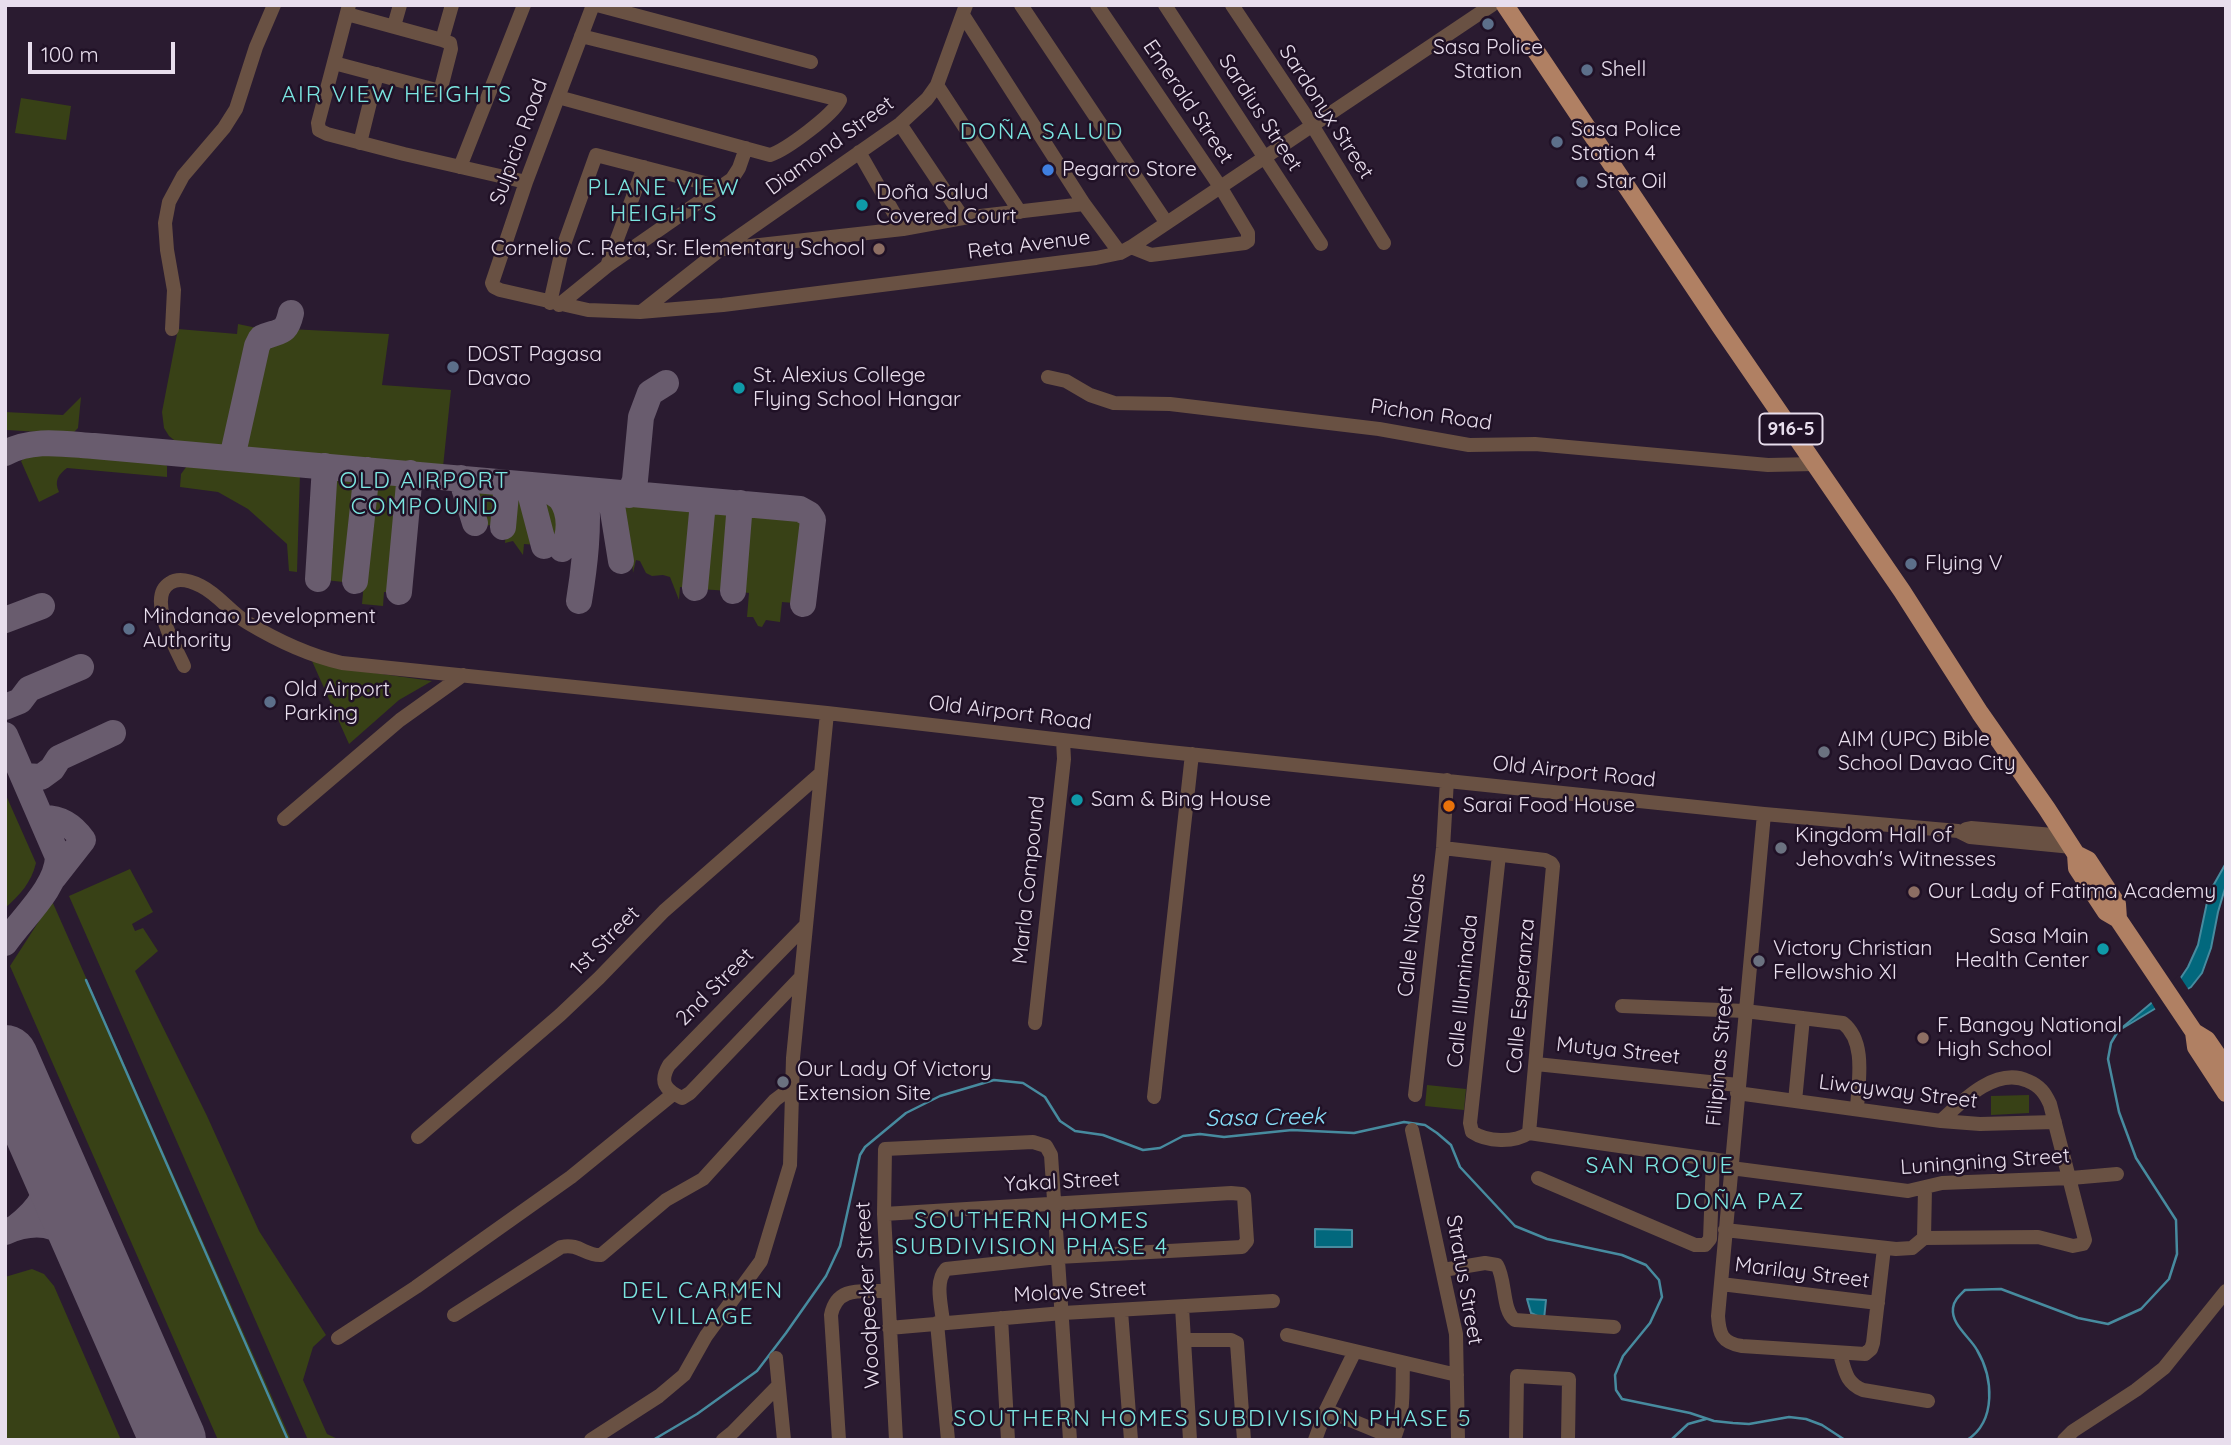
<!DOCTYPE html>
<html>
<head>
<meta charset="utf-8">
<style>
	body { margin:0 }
	#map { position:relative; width:2231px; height:1445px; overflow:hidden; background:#2a1b30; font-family:Quicksand,sans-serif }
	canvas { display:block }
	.frame { position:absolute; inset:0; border:7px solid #e8deed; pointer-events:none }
	.scale { position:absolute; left:28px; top:42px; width:147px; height:32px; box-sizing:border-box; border:4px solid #e8deed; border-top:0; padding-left:9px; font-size:21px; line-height:24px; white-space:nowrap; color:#e8deed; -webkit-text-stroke:5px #201126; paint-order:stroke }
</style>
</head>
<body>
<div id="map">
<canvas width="2231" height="1445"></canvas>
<div class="frame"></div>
<div class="scale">100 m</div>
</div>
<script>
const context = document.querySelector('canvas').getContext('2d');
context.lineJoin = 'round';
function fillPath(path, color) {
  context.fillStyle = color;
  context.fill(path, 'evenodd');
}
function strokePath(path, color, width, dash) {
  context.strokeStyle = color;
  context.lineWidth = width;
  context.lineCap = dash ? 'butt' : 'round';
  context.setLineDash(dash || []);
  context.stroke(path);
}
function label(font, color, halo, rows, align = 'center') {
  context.font = font + ' Quicksand,sans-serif';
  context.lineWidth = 5;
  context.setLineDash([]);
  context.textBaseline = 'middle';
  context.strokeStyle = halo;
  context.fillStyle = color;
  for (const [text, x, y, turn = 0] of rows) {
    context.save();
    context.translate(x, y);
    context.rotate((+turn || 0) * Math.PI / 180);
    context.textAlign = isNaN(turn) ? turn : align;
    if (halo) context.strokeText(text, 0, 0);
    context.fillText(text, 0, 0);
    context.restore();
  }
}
const green = new Path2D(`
	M 21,98 L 71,106 L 66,140 L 15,133 Z
	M 238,324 L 257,328 L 230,442 L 223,448 L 179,444 L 169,436 L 164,428 L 162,412 L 178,329 L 237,334 Z
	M 289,329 L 389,334 L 382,385 L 451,390 L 443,467 L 239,448 L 260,348 C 267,337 281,339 289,329 Z
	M 81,397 L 78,428 L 72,434 L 7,430 L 5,412 L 63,415 Z
	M 47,451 L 160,461 L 167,466 L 167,477 L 67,468 C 58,475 54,481 59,492 L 39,502 L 21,461 L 30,454 Z
	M 189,463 L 300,473 L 297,572 L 289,571 L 287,544 L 248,509 L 218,492 L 180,487 L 181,474 Z
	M 340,476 L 359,479 L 362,487 L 353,583 L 325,580 L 332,483 L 336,477 Z
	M 372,480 L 400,482 L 405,486 L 396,592 L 384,592 L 383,606 L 362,604 L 364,582 L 360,581 L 368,487 Z
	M 475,488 L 496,490 L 502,495 L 500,526 C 494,526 486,526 481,523 C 472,517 471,496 475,488 Z
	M 514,492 L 523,493 L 528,497 L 538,545 L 524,544 L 523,555 L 513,541 L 505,543 L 509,497 Z
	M 542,495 L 555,499 C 565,512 571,537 555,548 L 549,547 L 538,499 Z
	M 615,501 L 700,509 L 691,588 L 680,587 L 679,600 L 670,577 L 663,575 L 652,576 L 646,573 L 640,561 L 636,560 L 633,573 L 632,560 L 626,560 Z
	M 708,510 L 737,513 L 734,548 L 731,548 L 730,561 L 733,561 L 730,591 L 699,589 Z
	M 743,513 L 803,518 L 808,525 L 800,600 L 794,603 L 782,602 L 780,622 L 766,620 L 762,627 L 758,626 L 753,617 L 747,617 L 749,593 L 736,591 L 739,562 L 743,562 L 745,549 L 740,548 Z
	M 312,661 L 346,669 L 432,681 L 399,700 L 349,744 Z
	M 5,793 L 36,863 C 31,883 20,895 5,908 Z
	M 130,869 L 153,912 L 132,924 L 135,931 L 143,928 L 158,951 L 135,971 L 207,1116 L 259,1231 L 326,1335 L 313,1347 L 303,1380 L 327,1434 L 340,1440 L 308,1440 L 69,896 Z
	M 52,901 L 291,1440 L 218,1440 L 10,966 Z
	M 1427,1085 L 1466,1089 L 1464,1110 L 1425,1106 Z
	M 2029,1095 L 2029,1113 L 1991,1115 L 1991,1096 Z
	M 32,1269 L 44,1274 L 54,1286 L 121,1440 L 5,1440 L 5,1277 Z`);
const water = new Path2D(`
	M 2226,863 L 2226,885 L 2218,912 L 2211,948 L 2202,973 L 2191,987 L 2118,1031 L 2180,979 L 2188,967 L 2198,945 L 2209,893 Z
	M 1315,1229 L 1352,1230 L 1352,1247 L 1315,1247 Z
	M 1527,1299 L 1546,1300 L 1544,1319 L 1531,1313 Z`);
const pier = new Path2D(`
	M 2179,975 L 2190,992 L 2157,1012 L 2150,1000 Z`);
const stream = new Path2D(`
	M 86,980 L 288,1440
	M 653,1440 L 697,1414 L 757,1371 L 786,1333 L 826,1276 L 840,1246 L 860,1155 L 865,1147 L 906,1113 L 940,1096 L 994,1080 L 1023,1083 L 1045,1097 L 1060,1121 L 1075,1131 L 1103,1135 L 1143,1150 L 1160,1148 L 1183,1136 L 1200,1134 L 1224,1137 L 1292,1130 L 1354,1133 L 1404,1122 L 1425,1125 L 1437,1133 L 1451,1145 L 1460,1167 L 1515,1226 L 1547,1239 L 1622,1255 L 1646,1265 L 1659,1280 L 1662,1297 L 1650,1323 L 1623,1356 L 1615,1375 L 1616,1390 L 1622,1399 L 1690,1413 L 1714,1421 L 1733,1423 L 1749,1424 L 1789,1417 L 1806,1419 L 1822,1425 L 1845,1440
	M 1671,1440 L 1688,1424 L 1706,1419
	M 1967,1440 C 1997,1421 1993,1377 1977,1350 C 1970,1337 1951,1325 1953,1308 C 1954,1300 1960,1295 1965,1290 L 2001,1289 L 2078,1318 L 2108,1324 L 2141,1309 L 2169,1279 L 2177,1254 L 2176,1220 L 2136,1158 L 2119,1112 L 2108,1059 L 2111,1043 L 2118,1031`);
const taxiway = new Path2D(`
	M 5,453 C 33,438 64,444 94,446 L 800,509 L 809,514 L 813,520 L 803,604
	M 232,458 L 257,346 L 261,338 C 280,330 286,335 291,313
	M 461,478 L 475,523
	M 528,485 L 544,546
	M 542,486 C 548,490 556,494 561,499 C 571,513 571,535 562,549
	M 610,493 L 621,561
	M 629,495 L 635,480 L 641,417 L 650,393 L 666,383
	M 503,527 L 507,483
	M 318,579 L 325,466
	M 355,581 L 367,470
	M 695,588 L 703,502
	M 733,591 L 740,503
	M 399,592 L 410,473
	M 579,601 C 585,564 589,529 586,491
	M 5,620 L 42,606
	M 5,707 L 20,701 L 29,689 L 81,667
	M 5,735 L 58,857 C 57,888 22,918 5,943
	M 23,776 L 41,777 L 52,769 L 59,758 L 113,733
	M 42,818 C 61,817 73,826 83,840 L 54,877
	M 15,1228 C 42,1207 50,1193 49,1158
	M 5,1232 C 44,1215 67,1228 93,1258`);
const runway = new Path2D(`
	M 5,1058 L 173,1440`);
const minor = new Path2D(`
	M 349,5 L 318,123 L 319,130 L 327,134 L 404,154 L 526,182
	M 593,5 L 526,182 L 492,283 L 494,287 L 500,290 L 588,310 L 640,312 L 723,305 L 1096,258 L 1120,253 L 1131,247 L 1492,5
	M 597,5 L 811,62
	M 1021,5 L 1166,222
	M 1097,5 L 1221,188 L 1248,233 L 1248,241 L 1245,243 L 1151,255 L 1131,247
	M 1165,5 L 1321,244
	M 1232,5 L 1312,125 L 1384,243
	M 963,15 L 1084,204 L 1120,253
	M 394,26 L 400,5
	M 442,40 L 452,5
	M 334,63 L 436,90 L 441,88 L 451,49 L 450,43 L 442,40 L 347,14
	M 937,85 L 1020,212
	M 558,97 L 770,155 C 786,150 833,115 840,100 L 581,36
	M 900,124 L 963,218
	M 360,143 L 377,74
	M 859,152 L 903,229
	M 460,167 L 524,5
	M 724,249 L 903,229 L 963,218 L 1084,204
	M 607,266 L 644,167
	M 550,303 L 562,250 L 596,155 L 720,187
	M 559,305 L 607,266 L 732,179 L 739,168 L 746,148
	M 641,312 L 721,249 L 900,124 L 927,99 L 937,85 L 966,5
	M 172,329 L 174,290 L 167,250 L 165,223 L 169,202 L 183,176 L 224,128 L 236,109 L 256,47 L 274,5
	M 1048,377 L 1066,381 L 1090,395 L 1114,403 L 1170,404 L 1379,429 L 1469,445 L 1535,444 L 1768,465 L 1814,464
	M 184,666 C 176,648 146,597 170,583 C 179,577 193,582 201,586 C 219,595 231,613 248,623 C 278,641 307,655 342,663 L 827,713 L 1150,750 L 1764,814 L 1958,831 L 1970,837 L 2072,847
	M 1764,814 L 1718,1316 C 1719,1334 1722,1343 1742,1346 L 1865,1354 L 1871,1349 L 1873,1343 L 1884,1248
	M 284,819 L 400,720 L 463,675
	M 1966,829 L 1971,828 L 2065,836
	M 1443,848 L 1545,860 L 1551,863 L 1553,866 L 1529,1133
	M 1499,855 L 1470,1123 L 1472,1132 C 1487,1142 1514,1143 1529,1133 L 1731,1162
	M 799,979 L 690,1093 L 682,1098 C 665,1090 659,1082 669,1065 L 805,926
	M 1622,1006 L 1745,1011 L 1843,1023 C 1867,1042 1858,1083 1857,1109
	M 1035,1023 L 1064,759 L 1063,740
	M 1536,1064 L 1738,1085
	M 1737,1093 L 1941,1121 L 1980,1124 L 2055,1122
	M 1415,1095 L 1443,848 L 1447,780
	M 1154,1097 L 1192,754
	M 1795,1101 L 1803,1018
	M 1412,1130 L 1456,1334 L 1458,1440
	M 418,1137 L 560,1015 L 599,978 L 664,911 L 820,774
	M 1731,1168 L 1908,1191 L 1942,1183 L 2071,1178 L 2117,1174
	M 1538,1178 L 1695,1245 L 1705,1245 L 1710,1239 L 1713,1159
	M 884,1214 L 1231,1193 L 1242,1194 L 1244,1196 L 1247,1241 L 1242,1247 L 1058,1257 L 946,1269 C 934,1282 942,1307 943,1323
	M 1725,1230 L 1896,1249 L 1912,1248 L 1924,1238
	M 1924,1238 L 2038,1237 L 2073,1246 L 2083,1244 L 2085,1240 L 2050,1104 C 2045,1093 2040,1086 2028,1081 C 1996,1066 1962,1101 1941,1121
	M 1924,1238 L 1925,1188
	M 1443,1270 L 1485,1263 L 1497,1265 C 1506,1280 1502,1311 1515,1320 L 1614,1327
	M 1721,1284 L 1878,1303
	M 1182,1307 L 1190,1440
	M 1121,1311 L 1131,1440
	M 454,1315 L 561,1247 C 580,1243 585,1256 601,1255 L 666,1200 L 703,1179 L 775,1100 L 791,1088
	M 1001,1318 L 1008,1440
	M 937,1323 L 948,1440
	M 889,1328 L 1063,1313 L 1273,1301
	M 1287,1335 L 1457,1375
	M 338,1338 L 416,1287 L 571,1177 L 673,1094
	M 1184,1340 L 1231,1340 L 1237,1343 L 1244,1440
	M 1840,1354 C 1845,1371 1846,1383 1863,1390 L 1928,1401
	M 776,1358 L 784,1440
	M 1326,1410 L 1394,1438
	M 591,1440 L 659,1396 L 684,1375 L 706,1336 L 761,1261 L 790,1165 L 793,1058 L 827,713
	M 723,1440 L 733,1432 L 778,1386
	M 839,1440 L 831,1315 C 837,1285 863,1292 887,1291
	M 896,1440 L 884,1214 L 885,1149 L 1033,1142 L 1046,1146 L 1051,1155 L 1070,1440
	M 1315,1440 L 1326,1410 L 1355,1351
	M 1393,1440 C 1405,1416 1402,1389 1403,1363
	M 1516,1440 L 1517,1376 L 1569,1379 L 1568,1440
	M 2064,1440 L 2073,1431 L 2136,1390 L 2164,1368 L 2226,1291`);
const major = new Path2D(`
	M 1505,5 L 1720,326 L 1902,591 L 1980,713 L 2047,809 L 2076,854 L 2077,868 L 2106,912 L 2118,919 L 2194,1032 L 2207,1040 L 2226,1068
	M 2076,854 L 2088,860 L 2117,904 L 2118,919
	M 2194,1032 L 2196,1047 L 2226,1093`);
const markers = [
	[1488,24,7,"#5c6f8a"],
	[1587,70,7,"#5c6f8a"],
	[1557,142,7,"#5c6f8a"],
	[1048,170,7,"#3f7fe0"],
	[1582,182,7,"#5c6f8a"],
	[862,205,7,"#0f9aa8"],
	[879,249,7,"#8d6e63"],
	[453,367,7,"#5c6f8a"],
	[739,388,7,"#0f9aa8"],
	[1911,564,7,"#5c6f8a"],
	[129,629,7,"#5c6f8a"],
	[270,702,7,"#5c6f8a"],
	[1824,752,7,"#6b7280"],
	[1077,800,7,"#0f9aa8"],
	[1449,806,7,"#e8710a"],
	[1781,848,7,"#6b7280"],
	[1914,892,7,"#8d6e63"],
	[2103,949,7,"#0f9aa8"],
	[1759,961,7,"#6b7280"],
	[1923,1038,7,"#8d6e63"],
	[783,1082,7,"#6b7280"]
];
const shields = [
	[1791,429,63]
];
const shieldNames = [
	["916-5",1791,429]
];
const poiNames = [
	["Sasa Police",1488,48,"center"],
	["Station",1488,72,"center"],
	["Shell",1601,70],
	["Sasa Police",1571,130],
	["Station 4",1571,154],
	["Pegarro Store",1062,170],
	["Star Oil",1596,182],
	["Doña Salud",876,193],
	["Covered Court",876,217],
	["Cornelio C. Reta, Sr. Elementary School",865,249,"right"],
	["DOST Pagasa",467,355],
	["Davao",467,379],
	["St. Alexius College",753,376],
	["Flying School Hangar",753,400],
	["Flying V",1925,564],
	["Mindanao Development",143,617],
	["Authority",143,641],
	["Old Airport",284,690],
	["Parking",284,714],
	["AIM (UPC) Bible",1838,740],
	["School Davao City",1838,764],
	["Sam & Bing House",1091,800],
	["Sarai Food House",1463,806],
	["Kingdom Hall of",1795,836],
	["Jehovah's Witnesses",1795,860],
	["Our Lady of Fatima Academy",1928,892],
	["Sasa Main",2089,937,"right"],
	["Health Center",2089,961,"right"],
	["Victory Christian",1773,949],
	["Fellowshio XI",1773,973],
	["F. Bangoy National",1937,1026],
	["High School",1937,1050],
	["Our Lady Of Victory",797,1070],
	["Extension Site",797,1094]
];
const streetNames = [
	["Emerald Street",1188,102,56],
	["Sardonyx Street",1326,112,57],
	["Sardius Street",1260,113,57],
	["Sulpicio Road",519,142,-70],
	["Diamond Street",830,146,-36],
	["Reta Avenue",1029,245,-7],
	["Pichon Road",1431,415,8],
	["Old Airport Road",1010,713,7],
	["Old Airport Road",1574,772,6],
	["Marla Compound",1029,880,-84],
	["Calle Nicolas",1412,935,-84],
	["1st Street",605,941,-45],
	["2nd Street",715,987,-45],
	["Calle Illuminada",1463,991,-84],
	["Calle Esperanza",1521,996,-85],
	["Mutya Street",1618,1051,6],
	["Filipinas Street",1720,1056,-85],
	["Liwayway Street",1898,1092,7],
	["Luningning Street",1985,1162,-4],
	["Yakal Street",1062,1182,-3],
	["Marilay Street",1802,1273,7],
	["Stratus Street",1464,1280,80],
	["Molave Street",1080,1292,-3],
	["Woodpecker Street",868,1295,-93]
];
const neighbourhoodNames = [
	["AIR VIEW HEIGHTS",397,95],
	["DOÑA SALUD",1042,132],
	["PLANE VIEW",664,188],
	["HEIGHTS",664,214],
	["OLD AIRPORT",425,481],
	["COMPOUND",425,507],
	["SAN ROQUE",1660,1166],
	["DOÑA PAZ",1740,1202],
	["SOUTHERN HOMES",1032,1221],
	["SUBDIVISION PHASE 4",1032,1247],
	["DEL CARMEN",703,1291],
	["VILLAGE",703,1317],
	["SOUTHERN HOMES SUBDIVISION PHASE 5",1213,1419]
];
const waterNames = [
	["Sasa Creek",1265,1118,-1]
];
fillPath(green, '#384116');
fillPath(water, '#02687d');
strokePath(water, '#478b9f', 2);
fillPath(pier, '#2a1b30');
strokePath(stream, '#478b9f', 2.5);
strokePath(taxiway, '#695c6e', 26);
strokePath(runway, '#695c6e', 66);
strokePath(minor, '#695143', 14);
strokePath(major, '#b08063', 18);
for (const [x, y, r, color] of markers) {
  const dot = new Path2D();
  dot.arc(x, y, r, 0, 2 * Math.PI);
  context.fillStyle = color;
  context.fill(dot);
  strokePath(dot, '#201126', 2.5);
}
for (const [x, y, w] of shields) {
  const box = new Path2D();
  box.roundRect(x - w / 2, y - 15.5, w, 31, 5);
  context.fillStyle = '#201126';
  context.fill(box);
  strokePath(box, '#e8deed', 2);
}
label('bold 19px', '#e8deed', null, shieldNames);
label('21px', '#e8deed', '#201126', poiNames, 'left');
label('21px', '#e8deed', '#201126', streetNames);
context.letterSpacing = '2px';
label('23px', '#7be6e1', '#201126', neighbourhoodNames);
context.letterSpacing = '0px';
label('italic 23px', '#87e0fa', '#201126', waterNames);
</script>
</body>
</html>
